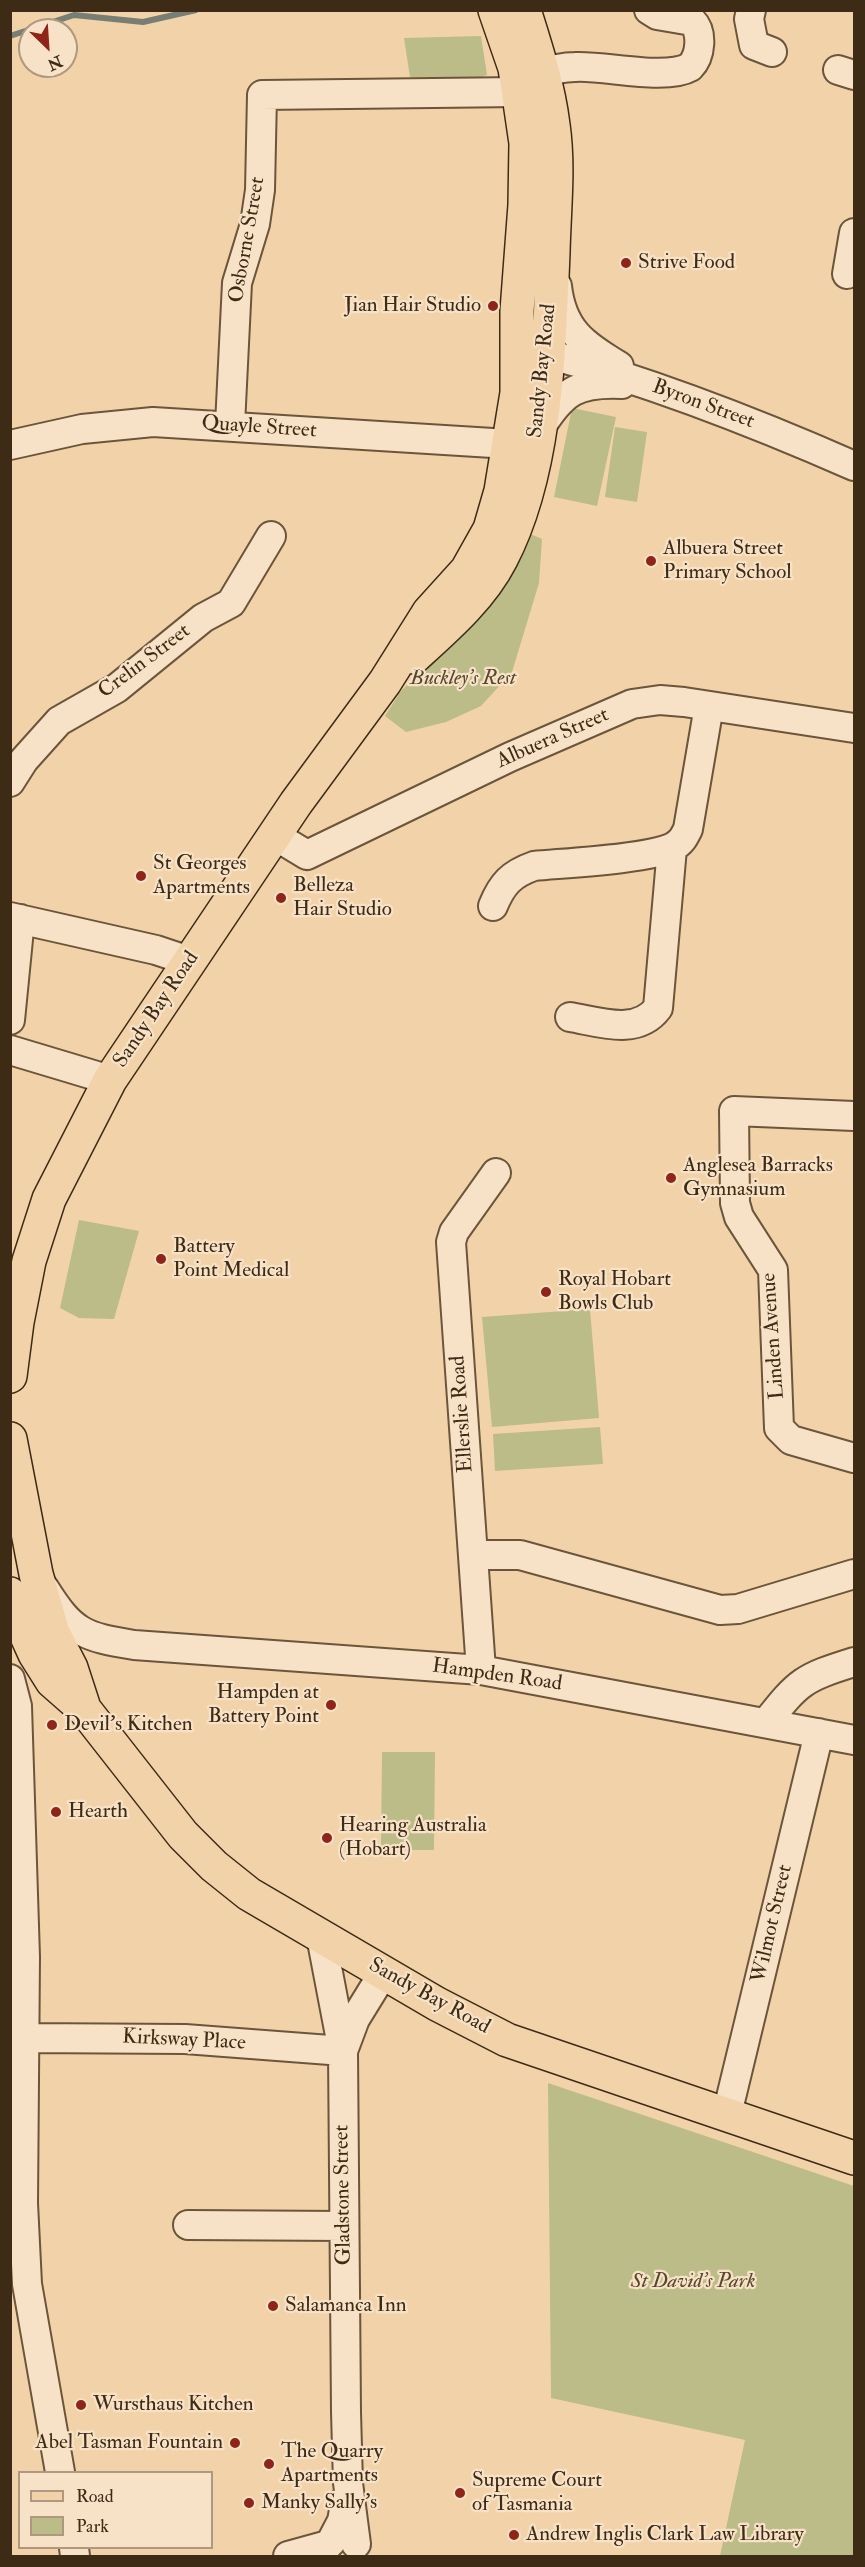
<!DOCTYPE html>
<html>
<head>
<meta charset="utf-8">
<style>
	body { margin:0 }
	#map { position:relative; width:865px; height:2567px; overflow:hidden; background:#f2d3a9; font-family:"IM FELL Double Pica",serif }
	canvas { display:block }
	.frame { position:absolute; inset:0; border:12px solid #3e2b16; pointer-events:none }
	.legend { position:absolute; left:18px; top:2471px; width:195px; height:78px; box-sizing:border-box; background:#f7e2c7; border:2px solid #ad9980; margin:0; padding:8px 10px; list-style:none; font-size:18px; color:#3e2b16 }
	.legend li { display:flex; align-items:center; gap:12px; height:30px }
	.legend b { width:30px; border:2px solid #ad9980 }
	.north { position:absolute; left:18px; top:18px; width:60px; height:60px; box-sizing:border-box; background:#f7e2c7; border:2px solid #ad9980; border-radius:50%; rotate:155deg; font-size:16px; font-weight:700; line-height:24px; text-align:center; color:#3e2b16 }
	.north::after { content:''; display:block; margin:auto; width:21px; height:27px; background:#8f2418; clip-path:polygon(50% 0,100% 100%,50% 72%,0 100%) }
</style>
</head>
<body>
<div id="map">
<canvas width="865" height="2567"></canvas>
<div class="frame"></div>
<ul class="legend">
<li><b style="height:8px;background:#f2d3a9"></b>Road</li>
<li><b style="height:16px;background:#bbbc87"></b>Park</li>
</ul>
<div class="north">N</div>
</div>
<script>
const context = document.querySelector('canvas').getContext('2d');
context.lineJoin = 'round';
function fillPath(path, color) {
  context.fillStyle = color;
  context.fill(path, 'evenodd');
}
function strokePath(path, color, width, dash) {
  context.strokeStyle = color;
  context.lineWidth = width;
  context.lineCap = dash ? 'butt' : 'round';
  context.setLineDash(dash || []);
  context.stroke(path);
}
function label(font, color, halo, rows, align = 'center') {
  context.font = font + ' "IM FELL Double Pica",serif';
  context.lineWidth = 4.5;
  context.setLineDash([]);
  context.textBaseline = 'middle';
  context.strokeStyle = halo;
  context.fillStyle = color;
  for (const [text, x, y, turn = 0] of rows) {
    context.save();
    context.translate(x, y);
    context.rotate((+turn || 0) * Math.PI / 180);
    context.textAlign = isNaN(turn) ? turn : align;
    if (halo) context.strokeText(text, 0, 0);
    context.fillText(text, 0, 0);
    context.restore();
  }
}
const green = new Path2D(`
	M 481,36 L 487,75 L 481,77 L 410,77 L 404,38 Z
	M 572,408 L 616,417 L 597,506 L 554,497 Z
	M 615,427 L 647,432 L 637,502 L 605,497 Z
	M 528,533 L 542,539 L 539,583 L 512,672 L 481,706 L 446,722 L 406,732 L 385,716 L 401,691 L 469,625 Z
	M 79,1220 L 139,1231 L 114,1319 L 79,1318 L 60,1308 Z
	M 590,1309 L 599,1418 L 492,1427 L 482,1317 Z
	M 600,1427 L 603,1464 L 495,1471 L 493,1434 Z
	M 382,1752 L 435,1752 L 434,1850 L 381,1850 Z
	M 548,2083 L 854,2186 L 854,2556 L 720,2556 L 745,2440 L 551,2398 Z`);
const stream = new Path2D(`
	M 10,36 L 74,15 L 143,22 L 196,10`);
const minor = new Path2D(`
	M 751,10 L 749,19 L 754,45 L 772,52
	M 838,70 L 854,75
	M 543,71 C 553,70 564,67 575,67 C 604,65 665,81 690,67 C 701,56 703,32 692,21 L 657,15 L 649,10
	M 847,274 L 854,233
	M 557,286 C 562,330 583,344 619,366
	M 548,354 C 654,383 754,422 854,466
	M 230,425 L 237,283 L 255,224 L 260,190 L 262,95 L 519,92
	M 539,430 C 563,391 577,382 622,384
	M 10,445 L 82,429 L 153,422 L 509,444
	M 10,782 L 24,760 L 59,721 L 117,688 L 203,618 L 231,603 L 271,536
	M 274,835 L 307,855 L 510,757 L 632,704 L 660,700 L 684,702 L 854,728
	M 493,906 C 502,884 511,874 534,866 C 565,863 649,859 673,847 C 682,842 684,837 688,829 L 709,706
	M 10,917 L 156,950 L 189,961
	M 570,1017 C 600,1022 637,1036 658,1008 L 672,848
	M 10,1020 L 20,919
	M 10,1050 L 110,1080
	M 854,1116 L 734,1111 L 735,1203 L 739,1217 L 773,1270 L 779,1428 L 791,1440 L 854,1458
	M 473,1555 L 520,1555 L 720,1610 L 738,1609 L 854,1574
	M 44,1588 C 72,1633 84,1637 134,1645 L 481,1670 L 854,1740
	M 481,1670 L 451,1242 L 454,1232 L 496,1173
	M 10,1679 L 17,1706 L 25,1957 L 23,2203 L 27,2284 L 60,2472
	M 766,1723 C 799,1681 803,1678 854,1662
	M 321,1936 L 343,2051 L 346,2412 L 348,2483 L 356,2544
	M 25,2038 L 185,2039 L 343,2051
	M 343,2051 L 355,2019 L 384,1972
	M 727,2114 L 819,1733
	M 188,2225 L 344,2226
	M 331,2542 L 342,2521 L 346,2499
	M 74,2548 L 75,2556
	M 288,2556 L 328,2545`);
const major = new Path2D(`
	M 414,657 C 446,628 481,598 501,559 C 547,471 549,350 553,252 C 554,210 559,166 553,125 C 548,85 536,48 524,10
	M 10,1376 L 17,1322 L 29,1261 L 49,1199 L 110,1080 L 296,803 L 385,682 L 429,612 L 467,570 L 490,529 L 501,491 L 517,393 L 517,311 L 525,205 L 526,143 L 515,68 L 495,10
	M 10,1439 L 36,1574 L 53,1633 L 71,1668 L 84,1708
	M 10,1594 L 15,1610 L 35,1654 L 52,1681 L 85,1710 L 183,1835 L 214,1866 L 249,1894 L 437,2004 L 507,2040 L 854,2158`);
const markers = [
	[626,263,6,"#8f2418"],
	[493,306,6,"#8f2418"],
	[651,561,6,"#8f2418"],
	[141,876,6,"#8f2418"],
	[281,898,6,"#8f2418"],
	[671,1178,6,"#8f2418"],
	[161,1259,6,"#8f2418"],
	[546,1292,6,"#8f2418"],
	[331,1705,6,"#8f2418"],
	[52,1725,6,"#8f2418"],
	[56,1812,6,"#8f2418"],
	[327,1838,6,"#8f2418"],
	[273,2306,6,"#8f2418"],
	[81,2405,6,"#8f2418"],
	[235,2443,6,"#8f2418"],
	[269,2464,6,"#8f2418"],
	[460,2493,6,"#8f2418"],
	[249,2503,6,"#8f2418"],
	[514,2535,6,"#8f2418"]
];
const streetNames = [
	["Osborne Street",248,240,-80],
	["Sandy Bay Road",543,371,-84],
	["Byron Street",703,405,20],
	["Quayle Street",259,428,4],
	["Crelin Street",145,662,-37],
	["Albuera Street",553,739,-24],
	["Sandy Bay Road",157,1010,-56],
	["Linden Avenue",774,1336,-94],
	["Ellerslie Road",463,1414,-94],
	["Hampden Road",497,1676,8],
	["Wilmot Street",773,1924,-77],
	["Sandy Bay Road",429,1997,29],
	["Kirksway Place",184,2041,3],
	["Gladstone Street",344,2195,-91]
];
const poiNames = [
	["Strive Food",638,263],
	["Jian Hair Studio",481,306,"right"],
	["Albuera Street",663,549],
	["Primary School",663,573],
	["St Georges",153,864],
	["Apartments",153,888],
	["Belleza",293,886],
	["Hair Studio",293,910],
	["Anglesea Barracks",683,1166],
	["Gymnasium",683,1190],
	["Battery",173,1247],
	["Point Medical",173,1271],
	["Royal Hobart",558,1280],
	["Bowls Club",558,1304],
	["Hampden at",319,1693,"right"],
	["Battery Point",319,1717,"right"],
	["Devil's Kitchen",64,1725],
	["Hearth",68,1812],
	["Hearing Australia",339,1826],
	["(Hobart)",339,1850],
	["Salamanca Inn",285,2306],
	["Wursthaus Kitchen",93,2405],
	["Abel Tasman Fountain",223,2443,"right"],
	["The Quarry",281,2452],
	["Apartments",281,2476],
	["Supreme Court",472,2481],
	["of Tasmania",472,2505],
	["Manky Sally’s",261,2503],
	["Andrew Inglis Clark Law Library",526,2535]
];
const parkNames = [
	["Buckley's Rest",463,679],
	["St David's Park",693,2282]
];
fillPath(green, '#bbbc87');
strokePath(stream, '#787e74', 6);
strokePath(minor, '#6b553b', 32);
strokePath(major, '#3e2b16', 36);
strokePath(minor, '#f7e2c7', 28);
strokePath(major, '#f2d3a9', 33);
for (const [x, y, r, color] of markers) {
  const dot = new Path2D();
  dot.arc(x, y, r, 0, 2 * Math.PI);
  context.fillStyle = color;
  context.fill(dot);
  strokePath(dot, '#f7e2c7', 2);
}
label('21px', '#3e2b16', '#f7e2c7', streetNames);
label('21px', '#3e2b16', '#f7e2c7', poiNames, 'left');
label('italic 21px', '#57482d', '#f7e2c7', parkNames);
</script>
</body>
</html>
